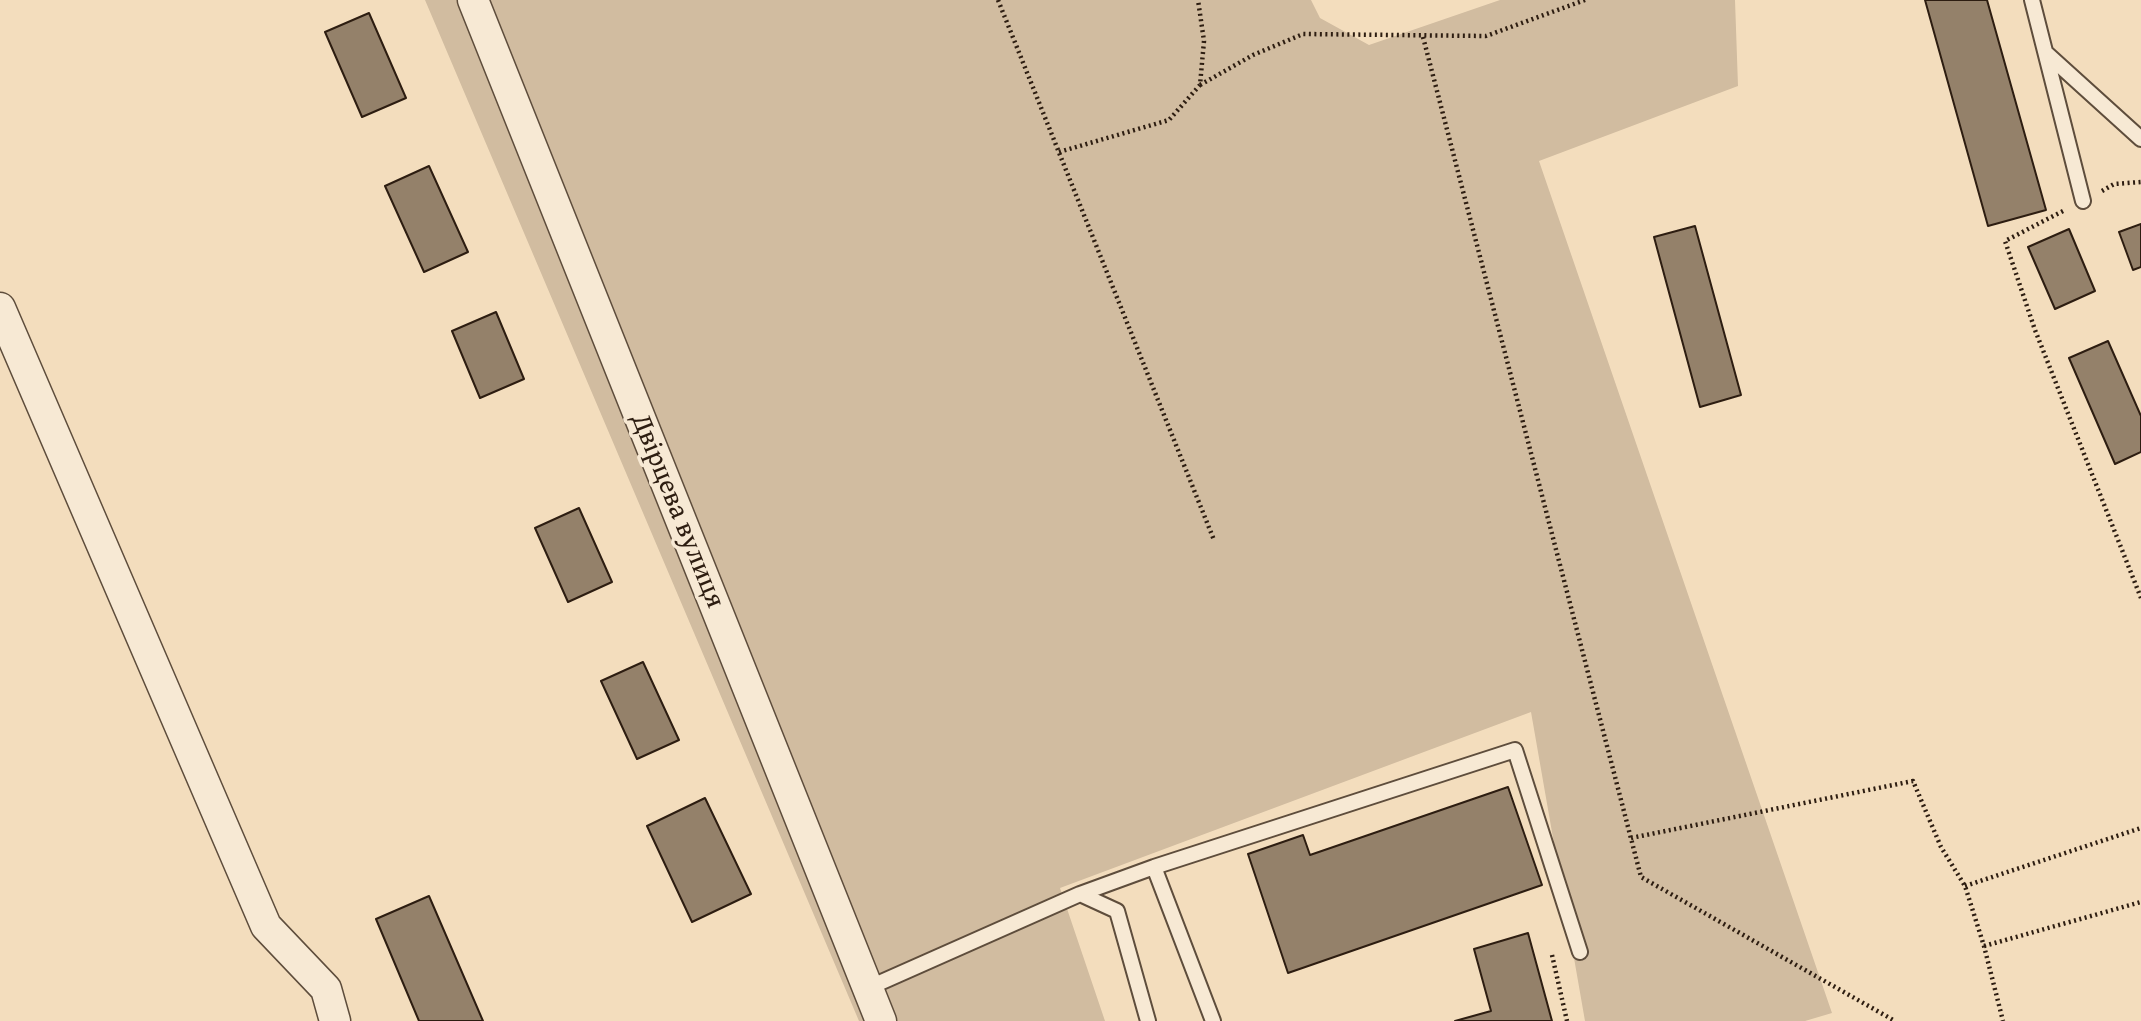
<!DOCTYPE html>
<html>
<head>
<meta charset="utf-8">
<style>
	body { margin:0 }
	canvas { display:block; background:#f3ddbd }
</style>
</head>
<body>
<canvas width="2141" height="1021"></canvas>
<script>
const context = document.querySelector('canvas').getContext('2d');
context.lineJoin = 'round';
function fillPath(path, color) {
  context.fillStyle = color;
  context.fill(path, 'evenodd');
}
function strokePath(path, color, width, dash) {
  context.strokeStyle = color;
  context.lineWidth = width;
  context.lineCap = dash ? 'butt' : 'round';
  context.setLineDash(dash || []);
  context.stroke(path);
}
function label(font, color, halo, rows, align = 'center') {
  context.font = font + ' "Gentium Book Plus",serif';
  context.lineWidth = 7;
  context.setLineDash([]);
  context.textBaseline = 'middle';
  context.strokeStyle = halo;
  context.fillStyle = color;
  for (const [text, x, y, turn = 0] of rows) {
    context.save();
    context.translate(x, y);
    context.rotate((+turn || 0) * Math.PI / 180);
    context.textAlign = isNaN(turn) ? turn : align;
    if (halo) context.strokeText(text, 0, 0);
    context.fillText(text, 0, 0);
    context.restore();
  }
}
const green = new Path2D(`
	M 425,0 L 1311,0 L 1320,18 L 1369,45 L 1500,0 L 1735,0 L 1738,86 L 1539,161 L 1832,1013 L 1805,1021 L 1585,1021 L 1531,712 L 1060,888 L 1105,1021 L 859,1021 Z`);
const building = new Path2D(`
	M 1925,0 L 1987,0 L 2046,210 L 1988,226 Z
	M 369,13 L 406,98 L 362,117 L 325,32 Z
	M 429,166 L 468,252 L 424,272 L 385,186 Z
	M 2141,224 L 2141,267 L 2133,270 L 2119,232 Z
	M 1695,226 L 1741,395 L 1700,407 L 1654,237 Z
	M 2069,229 L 2095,291 L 2055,309 L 2028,247 Z
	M 496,312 L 524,379 L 480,398 L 452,331 Z
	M 2108,341 L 2141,416 L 2141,452 L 2115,464 L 2069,358 Z
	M 579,508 L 612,582 L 568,602 L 535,528 Z
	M 643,662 L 679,740 L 637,759 L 601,681 Z
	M 1508,787 L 1542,885 L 1288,973 L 1248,854 L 1303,835 L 1310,855 Z
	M 705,798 L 751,894 L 692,922 L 647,826 Z
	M 429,896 L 483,1021 L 419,1021 L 376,919 Z
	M 1528,933 L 1552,1021 L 1455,1021 L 1491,1011 L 1474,949 Z`);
const path = new Path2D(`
	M 998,0 L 1214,540
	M 1423,37 L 1641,877 L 1895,1021
	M 1200,85 L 1253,55 L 1303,34 L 1486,36 L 1585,0
	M 1059,152 L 1169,120 L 1200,85 L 1204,41 L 1198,0
	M 2102,191 L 2114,184 L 2141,182
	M 2063,211 L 2005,241 L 2035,330 L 2141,598
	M 1631,838 L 1913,781 L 1941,847 L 1965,886 L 1984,946 L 2003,1021
	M 1965,886 L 2141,828
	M 1984,946 L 2141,902
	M 1552,955 L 1567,1021`);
const service = new Path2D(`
	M 2032,0 L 2083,201
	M 2046,53 L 2141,139
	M 1154,867 L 1213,1021
	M 1080,894 L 1154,867 L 1515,750 L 1580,952
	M 868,988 L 1080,894 L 1117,911 L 1148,1021`);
const minor = new Path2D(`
	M 473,0 L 881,1021
	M 0,308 L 266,926 L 326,989 L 335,1021`);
const streetNames = [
	["Двірцева вулиця",677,511,68]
];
fillPath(green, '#d1bca0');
fillPath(building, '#94816a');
strokePath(building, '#2d1d11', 2);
strokePath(service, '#5e4d3c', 18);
strokePath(minor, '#5e4d3c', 33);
strokePath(path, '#2d1d11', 4.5, [2, 3.5]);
strokePath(service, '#f7e9d4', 14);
strokePath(minor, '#f7e9d4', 30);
label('28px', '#2d1d11', '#f7e9d4', streetNames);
</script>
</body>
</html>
